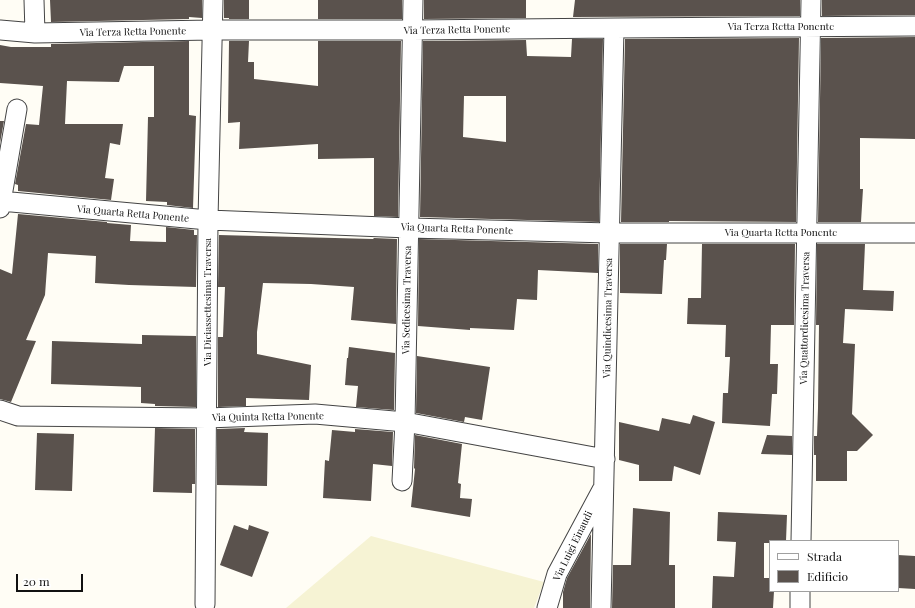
<!DOCTYPE html>
<html>
<head>
<meta charset="utf-8">
<style>
	body { margin:0 }
	#map { position:relative; width:915px; height:608px; overflow:hidden; background:#fffdf5; font-family:"Playfair Display",serif }
	canvas { display:block }
	.legend { position:absolute; left:769px; top:540px; width:130px; height:52px; box-sizing:border-box; background:#fff; border:1px solid #a0a0a0; margin:0; padding:5px 7px; list-style:none; font-size:12px; color:#111 }
	.legend li { display:flex; align-items:center; gap:8px; height:20px }
	.legend b { width:20px; border:1px solid #a0a0a0 }
	.scale { position:absolute; left:16px; top:574px; width:67px; height:18px; box-sizing:border-box; border:2px solid #111; border-top:0; padding-left:5px; font-size:12px; line-height:14px; white-space:nowrap; color:#111; -webkit-text-stroke:3px #fff; paint-order:stroke }
</style>
</head>
<body>
<div id="map">
<canvas width="915" height="608"></canvas>
<ul class="legend">
<li><b style="height:5px;background:#fff"></b>Strada</li>
<li><b style="height:11px;background:#5a524d"></b>Edificio</li>
</ul>
<div class="scale">20 m</div>
</div>
<script>
const context = document.querySelector('canvas').getContext('2d');
context.lineJoin = 'round';
function fillPath(path, color) {
  context.fillStyle = color;
  context.fill(path, 'evenodd');
}
function strokePath(path, color, width, dash) {
  context.strokeStyle = color;
  context.lineWidth = width;
  context.lineCap = dash ? 'butt' : 'round';
  context.setLineDash(dash || []);
  context.stroke(path);
}
function label(font, color, halo, rows, align = 'center') {
  context.font = font + ' "Playfair Display",serif';
  context.lineWidth = 4;
  context.setLineDash([]);
  context.textBaseline = 'middle';
  context.strokeStyle = halo;
  context.fillStyle = color;
  for (const [text, x, y, turn = 0] of rows) {
    context.save();
    context.translate(x, y);
    context.rotate((+turn || 0) * Math.PI / 180);
    context.textAlign = isNaN(turn) ? turn : align;
    if (halo) context.strokeText(text, 0, 0);
    context.fillText(text, 0, 0);
    context.restore();
  }
}
const farmland = new Path2D(`
	M 371,536 L 544,582 L 534,608 L 286,608 Z`);
const building = new Path2D(`
	M 50,0 L 202,0 L 202,18 L 189,17 L 189,19 L 51,22 Z
	M 224,0 L 249,0 L 249,19 L 229,19 L 229,18 L 224,18 Z
	M 318,0 L 402,0 L 402,19 L 318,19 Z
	M 424,0 L 526,0 L 526,18 L 424,19 Z
	M 575,0 L 800,0 L 800,16 L 573,17 Z
	M 822,0 L 915,0 L 915,15 L 822,16 Z
	M 915,37 L 915,139 L 860,138 L 860,189 L 863,189 L 861,222 L 818,222 L 821,38 Z
	M 799,38 L 796,222 L 669,221 L 669,222 L 621,222 L 625,39 Z
	M 572,39 L 603,39 L 599,222 L 420,217 L 423,41 L 526,40 L 527,56 L 571,57 ZM 464,96 L 506,96 L 506,142 L 463,137 Z
	M 189,41 L 189,115 L 196,116 L 193,208 L 167,205 L 167,202 L 146,201 L 148,117 L 154,117 L 154,66 L 124,66 L 119,82 L 67,81 L 65,124 L 123,124 L 120,145 L 110,143 L 105,178 L 114,179 L 111,200 L 18,191 L 18,185 L 15,184 L 26,124 L 39,125 L 43,86 L 0,83 L 0,45 L 11,47 L 51,47 L 51,44 Z
	M 229,41 L 249,41 L 248,62 L 254,62 L 254,79 L 318,86 L 318,41 L 401,41 L 398,217 L 374,216 L 374,158 L 318,159 L 318,144 L 239,149 L 240,122 L 228,123 Z
	M 0,121 L 4,121 L 0,143 Z
	M 18,214 L 107,222 L 107,223 L 131,225 L 130,241 L 166,242 L 166,227 L 194,230 L 194,235 L 197,235 L 196,287 L 129,285 L 95,283 L 96,256 L 48,253 L 45,295 L 26,340 L 36,341 L 11,402 L 0,399 L 0,269 L 12,274 Z
	M 219,235 L 373,239 L 374,238 L 397,239 L 396,324 L 351,320 L 354,287 L 311,284 L 263,283 L 257,332 L 257,354 L 311,365 L 309,400 L 246,398 L 246,406 L 218,407 L 218,337 L 223,337 L 225,287 L 218,287 Z
	M 419,239 L 598,244 L 598,273 L 538,270 L 537,300 L 517,299 L 514,330 L 470,328 L 470,330 L 418,326 Z
	M 620,244 L 667,244 L 666,260 L 664,260 L 662,294 L 620,293 Z
	M 702,244 L 795,244 L 794,325 L 771,325 L 770,364 L 778,364 L 777,394 L 772,394 L 770,426 L 722,423 L 723,393 L 728,393 L 730,357 L 725,357 L 726,325 L 687,324 L 688,298 L 701,298 Z
	M 817,244 L 865,244 L 863,290 L 894,291 L 893,311 L 845,309 L 843,343 L 855,344 L 852,414 L 873,435 L 857,451 L 847,451 L 847,481 L 816,481 L 816,455 L 814,455 L 814,436 L 817,436 L 818,408 L 819,325 L 816,325 Z
	M 142,335 L 196,336 L 196,407 L 155,406 L 155,404 L 141,403 L 141,387 L 51,384 L 52,341 L 142,344 Z
	M 349,347 L 395,353 L 394,410 L 356,407 L 358,386 L 345,385 L 347,358 L 348,358 Z
	M 417,356 L 490,367 L 482,420 L 465,417 L 464,422 L 416,413 Z
	M 693,415 L 715,422 L 700,475 L 674,466 L 672,481 L 639,481 L 639,465 L 619,460 L 619,422 L 659,431 L 662,418 L 690,424 Z
	M 155,428 L 195,429 L 195,484 L 192,484 L 192,493 L 153,492 Z
	M 245,428 L 244,432 L 268,433 L 267,486 L 217,485 L 217,429 Z
	M 355,429 L 393,432 L 392,466 L 373,464 L 371,501 L 323,498 L 325,460 L 329,461 L 332,430 L 355,432 Z
	M 37,433 L 74,434 L 72,491 L 35,490 Z
	M 415,435 L 462,444 L 458,483 L 461,484 L 460,498 L 472,499 L 470,517 L 411,507 L 415,469 L 414,468 Z
	M 767,435 L 792,436 L 792,455 L 761,454 Z
	M 633,508 L 670,512 L 669,565 L 675,565 L 675,608 L 612,608 L 613,565 L 631,565 Z
	M 718,512 L 787,515 L 786,541 L 770,541 L 770,543 L 764,543 L 764,578 L 770,578 L 770,591 L 774,591 L 773,608 L 712,608 L 713,576 L 734,577 L 736,542 L 717,541 Z
	M 234,525 L 248,530 L 249,525 L 269,532 L 252,577 L 220,565 Z
	M 591,534 L 590,608 L 563,608 L 563,592 L 567,578 Z
	M 898,555 L 915,556 L 915,589 L 898,588 Z`);
const street = new Path2D(`
	M 34,0 L 35,33
	M 0,30 L 35,33 L 212,30 L 412,30 L 614,28 L 915,26
	M 0,201 L 208,220 L 409,228 L 610,233 L 915,233
	M 0,208 L 17,109
	M 0,410 L 18,416 L 207,418 L 315,414 L 405,422 L 605,459
	M 402,481 L 405,422 L 413,0
	M 801,541 L 811,0
	M 205,604 L 208,220 L 213,0
	M 547,608 L 557,574 L 602,490
	M 601,608 L 614,28
	M 800,608 L 800,591`);
const streetNames = [
	["Via Terza Retta Ponente",781,27],
	["Via Terza Retta Ponente",457,30,-1],
	["Via Terza Retta Ponente",133,32,-1],
	["Via Quarta Retta Ponente",133,214,5],
	["Via Quarta Retta Ponente",457,229,2],
	["Via Quarta Retta Ponente",781,233],
	["Via Sedicesima Traversa",407,300,-89],
	["Via Diciassettesima Traversa",208,302,-90],
	["Via Quindicesima Traversa",608,318,-89],
	["Via Quattordicesima Traversa",805,318,-89],
	["Via Quinta Retta Ponente",268,417,-1],
	["Via Luigi Einaudi",573,546,-64]
];
fillPath(farmland, '#f6f3d4');
fillPath(building, '#5a524d');
strokePath(street, '#444', 21);
strokePath(street, '#fff', 19);
label('10px', '#111', '#fff', streetNames);
</script>
</body>
</html>
